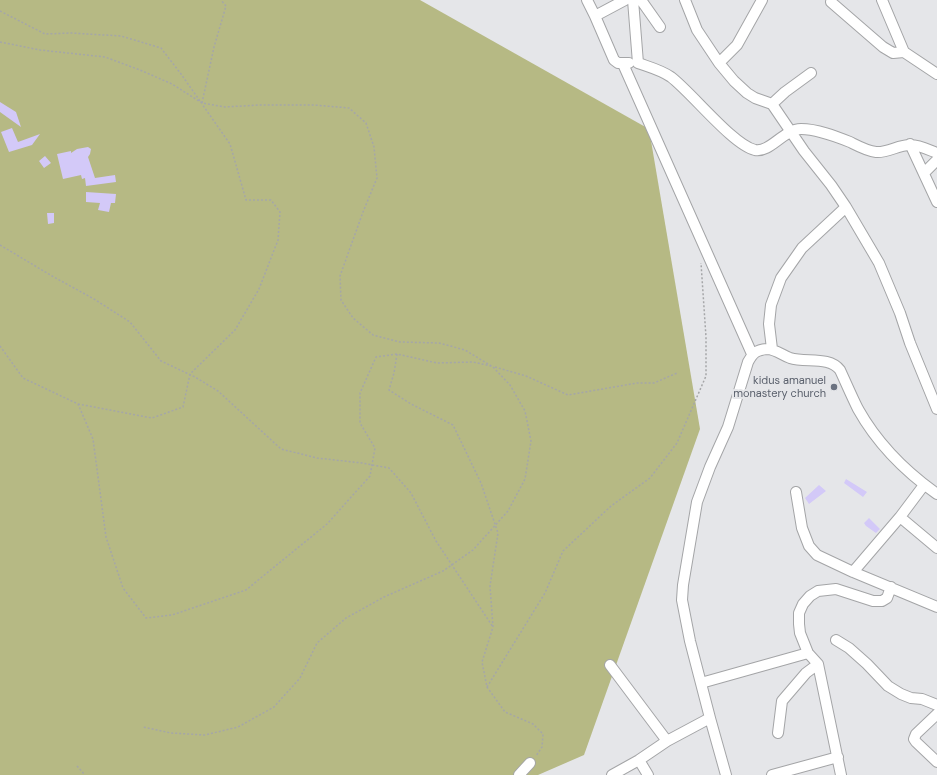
<!DOCTYPE html>
<html>
<head>
<meta charset="utf-8">
<style>
	body { margin:0 }
	canvas { display:block; background:#e5e6e9 }
</style>
</head>
<body>
<canvas width="937" height="775"></canvas>
<script>
const context = document.querySelector('canvas').getContext('2d');
context.lineJoin = 'round';
function fillPath(path, color) {
  context.fillStyle = color;
  context.fill(path, 'evenodd');
}
function strokePath(path, color, width, dash) {
  context.strokeStyle = color;
  context.lineWidth = width;
  context.lineCap = dash ? 'butt' : 'round';
  context.setLineDash(dash || []);
  context.stroke(path);
}
function label(font, color, halo, rows, align = 'center') {
  context.font = font + ' "DM Sans",sans-serif';
  context.lineWidth = 4;
  context.setLineDash([]);
  context.textBaseline = 'middle';
  context.strokeStyle = halo;
  context.fillStyle = color;
  for (const [text, x, y, turn = 0] of rows) {
    context.save();
    context.translate(x, y);
    context.rotate((+turn || 0) * Math.PI / 180);
    context.textAlign = isNaN(turn) ? turn : align;
    if (halo) context.strokeText(text, 0, 0);
    context.fillText(text, 0, 0);
    context.restore();
  }
}
const green = new Path2D(`
	M 0,0 L 420,0 L 649,129 L 700,429 L 584,755 L 538,775 L 0,775 Z`);
const building = new Path2D(`
	M 0,102 L 16,112 L 21,127 L 0,112 Z
	M 12,128 L 18,142 L 40,134 L 32,145 L 9,152 L 1,132 Z
	M 88,147 L 91,149 L 90,154 L 88,157 L 95,178 L 115,175 L 116,182 L 86,186 L 85,178 L 82,179 L 81,175 L 63,179 L 57,154 L 71,151 L 71,153 L 77,149 Z
	M 45,156 L 51,163 L 44,168 L 39,161 Z
	M 86,192 L 116,194 L 115,203 L 111,203 L 109,212 L 98,210 L 100,203 L 86,202 Z
	M 47,213 L 54,213 L 54,223 L 48,224 Z
	M 846,479 L 867,492 L 863,497 L 844,483 Z
	M 819,485 L 826,491 L 809,504 L 805,498 Z
	M 869,518 L 880,529 L 876,533 L 866,526 L 864,523 Z`);
const path = new Path2D(`
	M 0,11 L 45,34 L 71,33 L 121,36 L 161,48 L 181,74 L 200,101
	M 0,42 L 40,50 L 105,57 L 140,70 L 172,84 L 202,103 L 225,107 L 259,105 L 314,105 L 349,108 L 366,123 L 374,147 L 377,178 L 363,212 L 340,276 L 341,300 L 353,318 L 373,335 L 400,342 L 439,343 L 465,350 L 493,367 L 510,385 L 525,411 L 531,441 L 525,479 L 508,511 L 473,550 L 443,571 L 384,597 L 346,618 L 317,643 L 300,678 L 274,707 L 238,727 L 205,735 L 171,733 L 143,727
	M 202,103 L 214,47 L 226,6 L 221,0
	M 0,245 L 52,276 L 94,299 L 130,322 L 161,361 L 195,377 L 218,391 L 281,449 L 317,458 L 362,463 L 389,468 L 411,493 L 436,541 L 493,627
	M 0,346 L 23,378 L 78,404 L 93,439 L 106,537 L 123,588 L 146,618 L 172,615 L 246,590 L 327,524 L 370,476 L 375,448 L 360,423 L 360,393 L 376,357 L 397,354 L 437,363 L 473,362 L 491,366
	M 397,354 L 394,373 L 389,390 L 411,404 L 453,425 L 481,483 L 498,533 L 490,586 L 493,627 L 482,662 L 487,687 L 505,712 L 533,724 L 543,734 L 542,747 L 536,756
	M 495,367 L 526,376 L 568,395 L 637,383 L 654,383 L 677,373
	M 78,404 L 152,418 L 183,407 L 190,374 L 235,330 L 259,289 L 278,240 L 280,212 L 271,200 L 246,200 L 230,144 L 202,104
	M 487,687 L 545,593 L 563,551 L 611,506 L 650,478 L 677,443 L 706,376 L 706,337 L 701,263
	M 77,766 L 85,775`);
const minor = new Path2D(`
	M 587,0 L 595,16
	M 625,0 L 595,16 L 614,60 L 618,63 L 629,63
	M 633,0 L 638,63 C 649,67 661,70 671,77 C 692,93 733,145 755,150 C 770,153 784,129 801,129 C 817,129 835,136 850,142 C 858,146 867,151 876,152 C 888,153 900,144 911,145 C 919,145 929,150 937,153
	M 641,0 L 660,27
	M 685,0 L 697,30 L 719,63 L 734,81 L 747,93 L 755,98 L 772,104 L 804,151 L 831,185 L 846,207 L 879,263 L 900,313 L 910,343 L 937,409
	M 882,0 L 904,52 L 937,74
	M 831,2 L 883,47 L 893,53 L 904,52
	M 719,63 L 737,45 L 762,0
	M 623,64 L 752,354
	M 772,104 L 785,92 L 811,73
	M 910,144 L 937,202
	M 924,173 L 937,160
	M 772,349 L 769,324 L 771,305 L 781,278 L 802,248 L 846,207
	M 796,492 L 802,528 L 809,546 L 817,555 L 853,572 L 937,607
	M 900,517 L 937,548
	M 853,572 L 900,517 L 924,485
	M 836,640 L 849,648 L 867,664 L 888,686 L 901,694 L 911,698 L 922,699 L 937,705
	M 610,665 L 667,741
	M 701,683 L 808,653
	M 937,714 L 916,734 L 914,739 L 916,742 L 937,762
	M 710,718 L 726,775
	M 778,733 L 782,701 L 806,673 L 818,664
	M 639,760 L 648,775
	M 519,775 L 530,763
	M 612,775 L 639,760 L 667,741 L 710,718 L 690,641 L 682,600 L 683,585 L 697,502 L 710,467 L 728,427 L 748,362 C 753,353 756,350 767,349 C 775,349 782,355 790,358 C 806,363 829,356 840,370 C 846,383 852,397 858,409 C 877,443 906,472 937,494
	M 772,775 L 838,757
	M 841,775 L 818,664 L 808,653 L 800,633 L 799,624 L 799,613 L 803,604 L 810,596 L 818,591 L 836,589 L 873,601 L 882,601 L 887,598 L 891,587`);
const markers = [
	[834,387,4,"#6b7280"]
];
const worshipNames = [
	["kidus amanuel",826,381],
	["monastery church",826,394]
];
fillPath(green, '#b6b984');
fillPath(building, '#d3c9f8');
strokePath(minor, '#a4a5a7', 12);
strokePath(path, '#a5a6a8', 1.5, [2, 2]);
strokePath(minor, '#fff', 10);
for (const [x, y, r, color] of markers) {
  const dot = new Path2D();
  dot.arc(x, y, r, 0, 2 * Math.PI);
  context.fillStyle = color;
  context.fill(dot);
  strokePath(dot, '#e5e6e9', 1.5);
}
label('11px', '#5b616d', '#e5e6e9', worshipNames, 'right');
</script>
</body>
</html>
